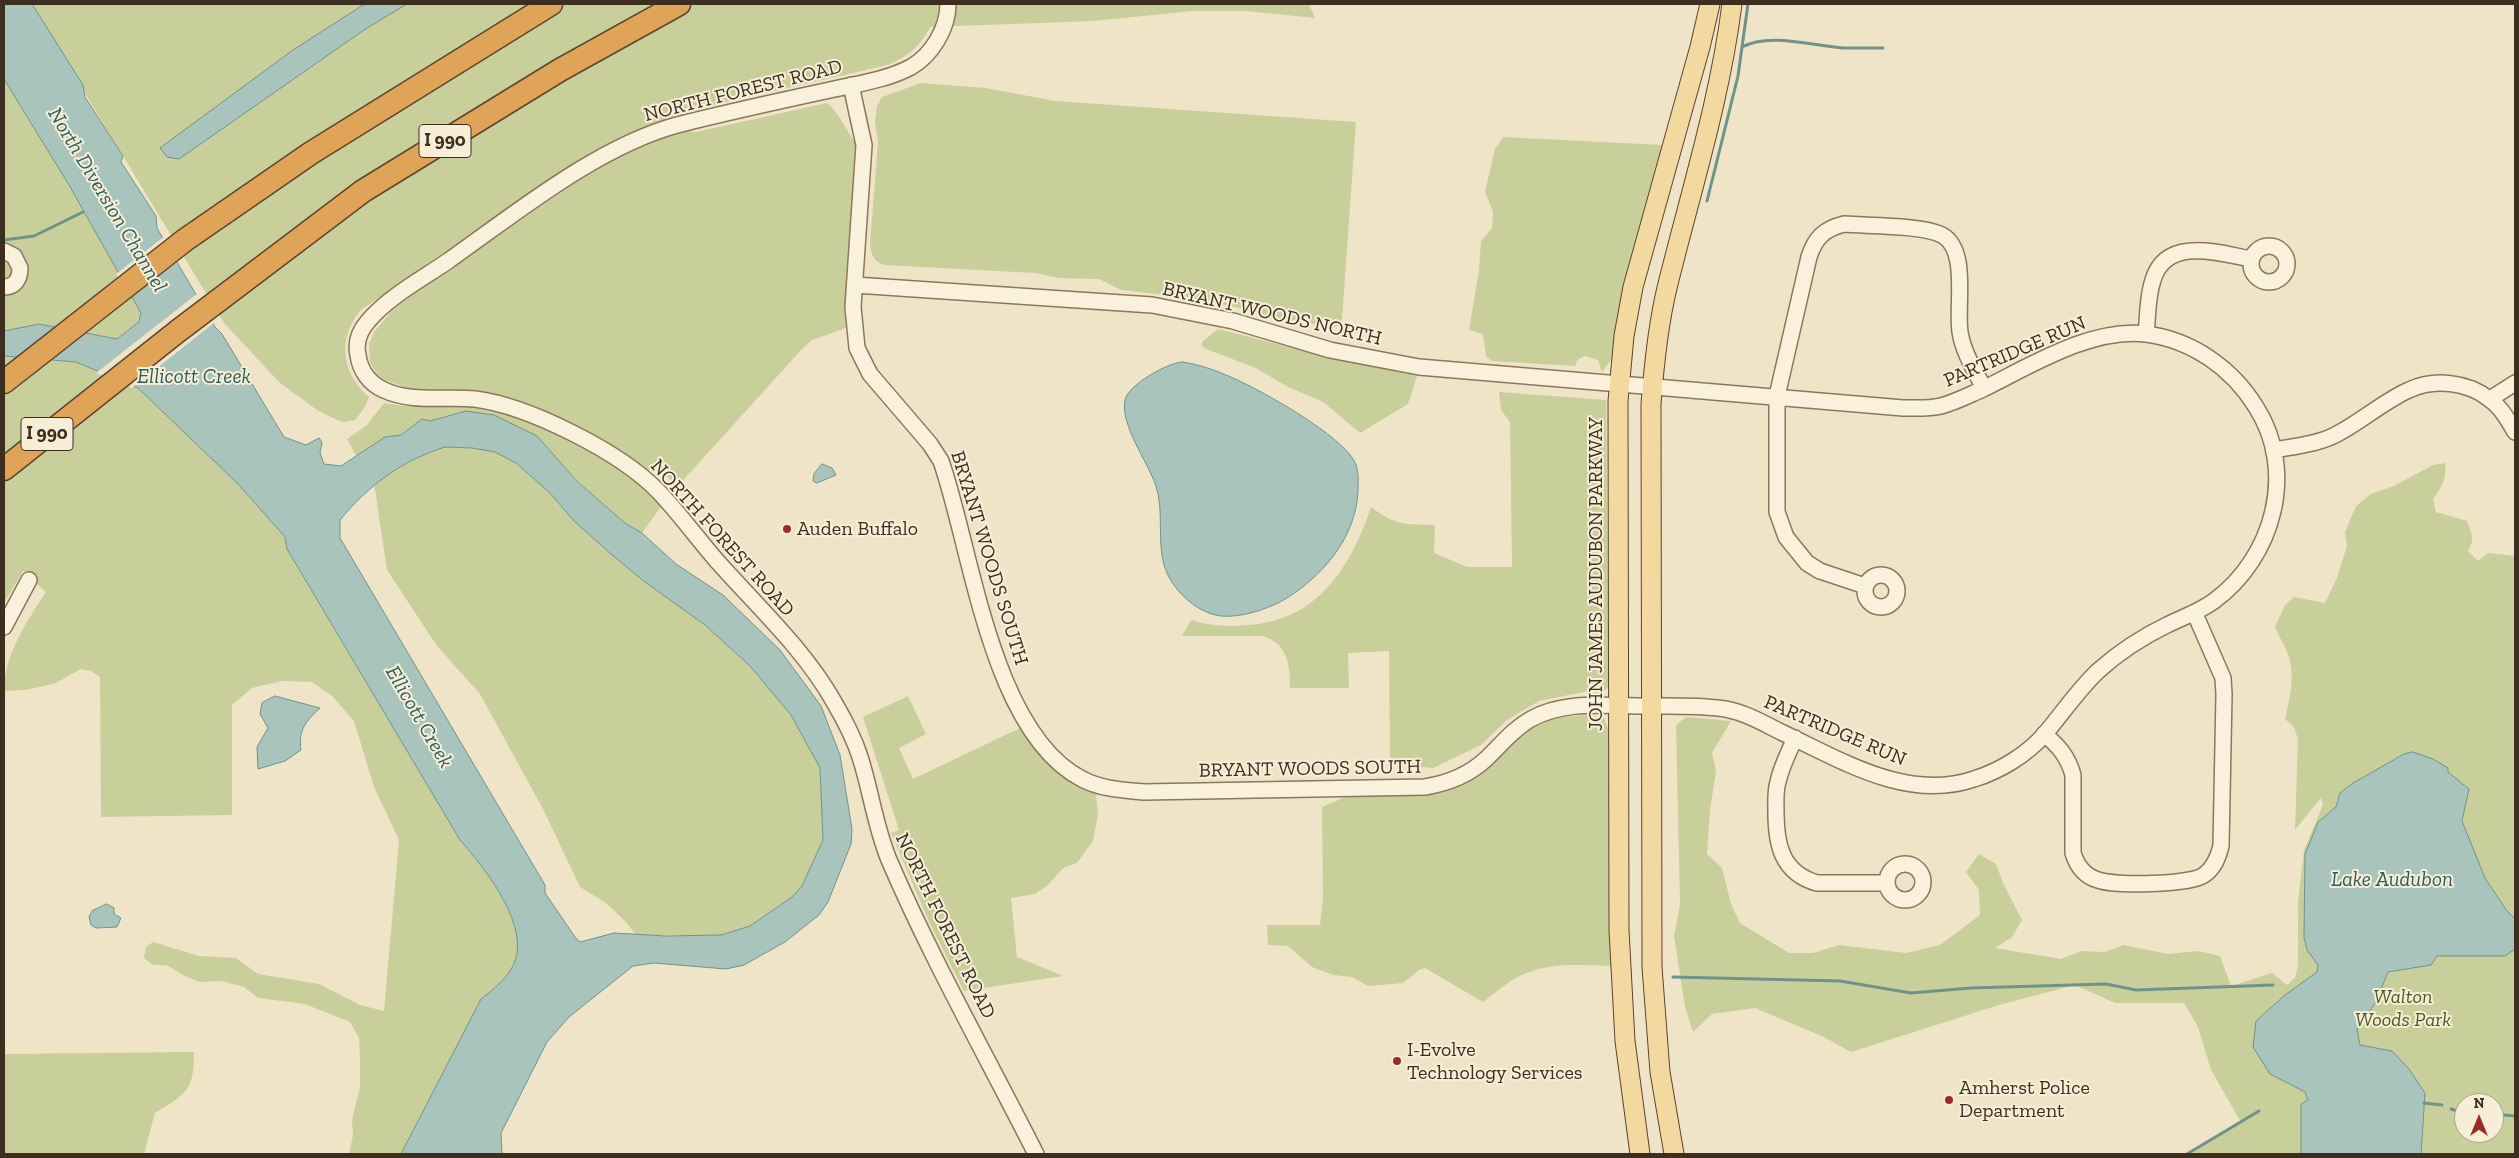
<!DOCTYPE html>
<html>
<head>
<meta charset="utf-8">
<style>
	body { margin:0 }
	#map { position:relative; width:2519px; height:1158px; overflow:hidden; background:#f0e4c8; font-family:"Zilla Slab",serif }
	canvas { display:block }
	.frame { position:absolute; inset:0; border:5px solid #3d2e20; pointer-events:none }
	.north { position:absolute; left:2454px; top:1093px; width:50px; height:50px; box-sizing:border-box; background:#f7eed8; border:1px solid #ada18e; border-radius:50%; rotate:0deg; font-size:14px; font-weight:700; line-height:20px; text-align:center; color:#3d2e20 }
	.north::after { content:''; display:block; margin:auto; width:18px; height:22px; background:#9e2a2b; clip-path:polygon(50% 0,100% 100%,50% 72%,0 100%) }
</style>
</head>
<body>
<div id="map">
<canvas width="2519" height="1158"></canvas>
<div class="frame"></div>
<div class="north">N</div>
</div>
<script>
const context = document.querySelector('canvas').getContext('2d');
context.lineJoin = 'round';
function fillPath(path, color) {
  context.fillStyle = color;
  context.fill(path, 'evenodd');
}
function strokePath(path, color, width, dash) {
  context.strokeStyle = color;
  context.lineWidth = width;
  context.lineCap = dash ? 'butt' : 'round';
  context.setLineDash(dash || []);
  context.stroke(path);
}
function label(font, color, halo, rows, align = 'center') {
  context.font = font + ' "Zilla Slab",serif';
  context.lineWidth = 4;
  context.setLineDash([]);
  context.textBaseline = 'middle';
  context.strokeStyle = halo;
  context.fillStyle = color;
  for (const [text, x, y, turn = 0] of rows) {
    context.save();
    context.translate(x, y);
    context.rotate((+turn || 0) * Math.PI / 180);
    context.textAlign = isNaN(turn) ? turn : align;
    if (halo) context.strokeText(text, 0, 0);
    context.fillText(text, 0, 0);
    context.restore();
  }
}
const green = new Path2D(`
	M 31,4 L 1309,4 L 1315,18 L 1246,11 L 1193,11 L 1093,21 L 930,27 C 921,46 907,57 888,65 L 700,108 L 617,139 L 564,171 L 361,310 C 337,338 341,373 369,397 L 365,407 L 355,420 L 344,422 L 337,420 L 317,410 L 280,383 L 224,323 Z
	M 4,79 L 69,185 L 141,313 L 139,322 L 117,339 L 39,324 L 4,331 Z
	M 921,83 L 986,88 L 1055,101 L 1356,122 L 1342,319 L 1340,325 L 1331,328 L 1293,320 L 1282,322 L 1239,308 L 1166,295 L 1121,290 L 1099,279 L 1059,278 L 1035,273 L 884,265 C 873,261 871,254 870,243 L 878,143 L 875,122 L 877,106 L 882,97 Z
	M 827,103 C 837,110 847,131 855,142 L 846,328 L 812,340 L 802,349 L 677,487 L 655,464 L 647,472 L 552,418 L 412,390 L 385,380 L 378,375 L 370,363 L 369,344 L 374,332 L 391,312 L 430,281 L 572,185 L 625,152 L 648,141 L 681,130 L 696,132 Z
	M 1503,137 L 1663,145 L 1626,282 L 1611,360 L 1602,372 L 1598,360 L 1585,356 L 1578,359 L 1575,366 L 1492,361 L 1486,356 L 1483,334 L 1469,330 L 1479,270 L 1481,241 L 1492,228 L 1493,212 L 1485,192 L 1495,149 Z
	M 1218,329 L 1340,360 L 1417,376 L 1408,404 L 1360,433 L 1323,402 L 1288,387 L 1256,368 L 1206,349 L 1202,346 L 1202,342 Z
	M 4,356 L 76,362 L 138,388 L 239,485 L 285,537 L 287,549 L 460,840 C 483,866 526,920 516,958 C 511,976 495,988 481,999 L 401,1154 L 349,1154 L 353,1135 L 352,1120 L 360,1087 L 360,1059 L 359,1038 L 350,1022 L 305,1004 L 258,998 L 244,987 L 222,981 L 200,982 L 185,976 L 166,965 L 153,965 L 144,958 L 146,947 L 153,942 L 199,956 L 236,958 L 258,974 L 319,984 L 360,1005 L 384,1011 L 399,840 L 374,787 L 354,721 L 332,696 L 312,682 L 282,681 L 252,688 L 232,705 L 232,815 L 101,817 L 100,677 L 91,671 L 81,669 L 56,683 L 26,690 L 4,691 C 4,655 27,621 46,592 L 23,571 L 4,603 Z
	M 1499,392 L 1606,400 L 1609,686 L 1601,695 L 1589,691 L 1539,701 L 1507,720 L 1481,745 L 1433,768 L 1390,764 L 1389,651 L 1348,653 L 1349,688 L 1290,688 C 1290,665 1288,643 1262,636 L 1182,636 L 1191,620 C 1210,626 1228,627 1248,625 C 1317,621 1351,567 1371,507 C 1396,526 1405,524 1435,525 L 1434,553 L 1467,567 L 1512,567 L 1510,422 L 1501,410 Z
	M 384,403 C 412,409 442,403 471,406 C 543,414 610,458 663,504 L 642,533 L 626,524 L 578,481 L 537,436 L 466,411 L 430,421 L 422,419 L 401,435 L 385,437 L 357,457 L 347,439 L 367,425 Z
	M 445,447 L 472,448 L 495,452 L 516,463 L 550,493 L 574,521 L 611,554 L 645,582 L 705,625 L 750,666 L 791,715 L 820,768 L 823,840 L 802,886 L 792,897 L 750,926 L 721,935 L 636,935 L 626,922 L 606,903 L 580,887 L 543,809 L 480,694 L 437,646 L 387,570 L 374,483 C 397,467 419,455 445,447 Z
	M 2445,463 C 2447,478 2442,487 2433,499 L 2436,512 L 2467,521 C 2472,534 2475,540 2468,551 L 2478,561 L 2488,553 L 2515,556 L 2515,1154 L 2187,1154 L 2241,1122 L 2211,1070 L 2198,1027 L 2184,1003 L 2115,1003 L 2075,985 L 1999,1005 L 1851,1052 L 1824,1037 L 1755,1008 L 1712,1014 L 1693,1032 L 1685,1007 L 1674,936 L 1680,904 L 1676,725 L 1686,717 L 1731,721 L 1712,753 L 1716,771 L 1710,810 L 1707,854 L 1722,868 L 1731,904 L 1740,923 L 1789,953 L 1813,953 L 1839,945 L 1906,953 L 1940,945 L 1980,915 L 1979,890 L 1966,872 L 1979,854 L 1996,864 L 2003,883 L 2022,920 L 2012,937 L 1995,948 L 2061,959 L 2081,951 L 2105,952 L 2123,945 L 2168,954 L 2198,951 L 2220,956 L 2231,986 L 2272,973 L 2287,985 L 2295,978 L 2298,965 L 2298,902 L 2304,850 L 2323,805 L 2321,798 L 2295,830 L 2298,739 L 2294,727 L 2285,719 C 2290,697 2296,674 2287,652 C 2284,643 2278,636 2275,627 L 2285,605 L 2294,597 L 2325,603 L 2337,578 L 2347,546 L 2345,532 L 2356,506 L 2371,494 L 2394,486 L 2433,465 ZM 2464,1103 L 2494,1103 L 2494,1133 L 2464,1133 Z
	M 908,696 L 926,734 L 899,748 L 913,779 L 1022,727 C 1040,758 1062,780 1096,793 L 1098,815 L 1093,841 L 1077,863 L 1063,868 L 1048,885 L 1035,894 L 1011,898 L 1017,957 L 1063,976 L 964,991 L 930,924 L 891,833 L 899,830 L 863,717 Z
	M 1584,715 L 1604,718 L 1609,731 L 1611,966 C 1579,965 1547,962 1518,977 C 1506,983 1494,994 1483,1002 L 1425,968 L 1419,970 L 1403,983 L 1368,986 L 1352,977 L 1333,975 L 1312,967 L 1288,946 L 1268,945 L 1267,925 L 1320,925 L 1323,899 L 1322,807 L 1350,795 L 1423,794 L 1445,791 L 1471,779 L 1532,728 L 1554,718 Z
	M 194,1052 C 194,1090 187,1094 155,1113 L 144,1154 L 4,1154 L 4,1054 Z`);
const water = new Path2D(`
	M 4,4 L 32,4 L 83,85 L 85,97 L 123,156 L 121,162 L 156,216 L 157,228 L 215,327 L 222,334 L 284,437 L 306,445 L 319,438 L 322,442 L 320,453 L 324,464 L 341,466 L 385,437 L 401,435 L 422,419 L 430,421 L 466,411 L 494,415 L 537,436 L 577,481 L 626,524 L 642,533 L 676,564 L 723,595 L 780,650 L 821,706 L 840,755 L 852,829 L 851,844 L 828,902 L 819,915 L 785,942 L 744,965 L 726,969 L 654,963 L 633,966 L 569,1017 L 547,1042 L 501,1133 L 502,1154 L 401,1154 L 481,999 C 495,988 511,976 516,958 C 526,920 484,867 460,840 L 287,549 L 285,537 L 239,485 L 138,388 L 76,362 L 4,356 L 4,331 L 39,324 L 117,339 L 139,322 L 141,313 L 69,185 L 4,79 ZM 445,447 L 472,448 L 495,452 L 516,463 L 550,493 L 574,521 L 611,554 L 645,582 L 705,625 L 750,666 L 791,715 L 820,768 L 823,840 L 802,886 L 792,897 L 750,926 L 721,935 L 666,936 L 614,933 L 580,942 L 575,937 L 545,893 L 545,885 L 340,538 L 340,520 C 370,484 401,461 445,447 Z
	M 365,4 L 407,4 L 364,30 L 179,159 L 167,157 L 160,148 L 293,50 Z
	M 1182,362 C 1197,364 1212,369 1226,375 C 1254,386 1347,437 1356,465 C 1359,473 1358,483 1358,491 C 1356,534 1328,570 1293,594 C 1275,607 1244,618 1221,616 C 1196,613 1171,589 1164,565 C 1157,539 1164,511 1156,486 C 1148,462 1120,425 1125,400 C 1128,385 1167,363 1182,362 Z
	M 822,464 L 832,468 L 836,475 L 817,483 L 813,481 L 814,474 Z
	M 275,696 L 320,708 C 306,721 298,730 301,750 L 285,761 L 258,769 L 257,747 L 268,728 L 260,714 L 262,703 Z
	M 2413,752 L 2433,759 L 2448,768 L 2448,772 L 2469,789 L 2462,821 L 2485,878 L 2507,911 L 2515,919 L 2515,949 L 2505,956 L 2437,956 L 2431,965 L 2388,972 L 2376,1002 L 2357,1029 L 2360,1045 L 2392,1051 L 2409,1069 L 2425,1093 L 2421,1154 L 2301,1154 L 2301,1104 L 2308,1100 L 2305,1092 L 2270,1074 L 2253,1047 L 2256,1021 L 2285,995 L 2317,972 L 2318,965 L 2307,950 L 2304,938 L 2305,854 L 2318,822 L 2336,807 L 2340,793 L 2353,783 L 2404,754 Z
	M 107,904 L 114,908 L 114,914 L 121,918 L 117,927 L 96,928 L 91,925 L 89,917 L 92,911 Z`);
const pier = new Path2D(`
	M 165,236 L 179,261 L 129,298 L 116,274 Z
	M 198,293 L 215,322 L 132,388 L 96,373 Z`);
const stream = new Path2D(`
	M 1742,47 L 1748,4
	M 1707,201 L 1738,76 L 1742,47 C 1769,32 1813,46 1843,48 C 1856,48 1870,48 1883,48
	M 4,240 L 34,236 L 83,212
	M 1673,977 L 1840,981 L 1911,993 L 1971,988 L 2106,984 L 2136,990 L 2273,985
	M 2424,1103 L 2442,1105
	M 2451,1109 L 2464,1113
	M 2494,1114 L 2515,1116
	M 2187,1154 L 2259,1111`);
const minor = new Path2D(`
	M 948,4 C 948,28 932,55 911,67 C 887,80 856,84 830,90 C 779,101 728,112 677,125 C 597,147 516,213 448,261 C 422,279 390,296 369,320 C 360,330 355,342 358,355 C 360,371 370,384 384,390 C 411,403 446,396 475,399 C 529,406 620,452 658,491 C 679,513 697,538 717,561 C 757,606 804,649 834,702 C 844,719 854,738 860,757 C 871,791 875,826 889,860 C 932,960 987,1057 1036,1154
	M 851,85 L 864,145 L 853,307 L 857,348 L 870,374 L 930,444 L 941,461 C 972,550 991,732 1082,779 C 1101,789 1122,790 1144,792 L 1425,787 C 1449,783 1469,775 1486,759 C 1501,745 1513,729 1531,719 C 1565,700 1605,706 1642,706 C 1667,706 1693,705 1718,708 C 1741,710 1761,722 1781,732 C 1841,760 1907,802 1974,779 C 2000,771 2026,755 2044,735 C 2062,714 2077,691 2098,671 C 2118,653 2142,637 2167,625 C 2183,617 2199,612 2214,601 C 2274,557 2297,471 2256,407 C 2232,368 2192,340 2146,334 C 2092,327 2030,366 1983,389 C 1969,395 1956,402 1941,406 C 1928,409 1916,408 1903,408 L 1419,367 L 1330,350 L 1233,321 L 1152,305 L 855,285
	M2251 264a18 18 0 1 1 36 0a18 18 0 1 1-36 0Z
	M 4,251 L 14,256 L 20,268 C 20,279 15,287 4,287
	M 2146,334 C 2148,317 2147,297 2153,280 C 2166,236 2219,253 2251,259
	M 2490,399 L 2515,383
	M 2274,450 C 2295,446 2319,444 2337,434 C 2362,421 2384,401 2409,390 C 2434,378 2468,382 2489,399 C 2501,407 2508,420 2515,432
	M1865 591a16 16 0 1 1 32 0a16 16 0 1 1-32 0Z
	M 1865,586 L 1820,571 L 1807,563 L 1786,537 L 1777,512 L 1777,396 L 1809,257 C 1815,238 1824,229 1844,224 C 1868,226 1922,225 1942,235 C 1969,250 1956,305 1960,332 C 1963,352 1975,371 1984,388
	M 4,627 L 29,580
	M 2044,734 C 2059,746 2068,757 2073,775 L 2073,853 C 2077,866 2084,876 2098,880 C 2114,886 2190,885 2204,875 C 2214,868 2218,858 2221,846 L 2224,694 L 2223,678 L 2195,614
	M 1795,738 C 1789,752 1781,767 1778,782 C 1775,791 1776,803 1776,813 C 1776,845 1782,873 1817,883 L 1887,883
	M1887 882a18 18 0 1 1 36 0a18 18 0 1 1-36 0Z`);
const major = new Path2D(`
	M 1640,1154 L 1625,1041 L 1619,930 L 1618,401 L 1624,336 L 1633,287 L 1700,47 L 1710,4
	M 1674,1154 L 1660,1072 L 1652,967 L 1651,404 C 1654,365 1658,325 1667,288 C 1690,194 1720,100 1732,4`);
const highway = new Path2D(`
	M 4,382 L 185,240 L 311,153 L 551,4
	M 4,469 L 178,331 L 363,191 L 560,70 L 679,4`);
const markers = [
	[787,529,5,"#9e2a2b"],
	[1397,1061,5,"#9e2a2b"],
	[1949,1100,5,"#9e2a2b"]
];
const shields = [
	[445,141,52],
	[47,434,52]
];
const shieldNames = [
	["I 990",445,141],
	["I 990",47,434]
];
const streetNames = [
	["NORTH FOREST ROAD",743,91,-14],
	["BRYANT WOODS NORTH",1272,314,13],
	["PARTRIDGE RUN",2015,352,-23],
	["NORTH FOREST ROAD",722,538,48],
	["BRYANT WOODS SOUTH",989,558,73],
	["JOHN JAMES AUDUBON PARKWAY",1596,574,-90],
	["PARTRIDGE RUN",1835,731,23],
	["BRYANT WOODS SOUTH",1310,769,-1],
	["NORTH FOREST ROAD",945,926,64]
];
const poiNames = [
	["Auden Buffalo",797,529],
	["I-Evolve",1407,1050],
	["Technology Services",1407,1073],
	["Amherst Police",1959,1088],
	["Department",1959,1111]
];
const parkNames = [
	["Walton",2403,997],
	["Woods Park",2403,1020]
];
const waterNames = [
	["North Diversion Channel",107,200,59],
	["Ellicott Creek",194,377],
	["Ellicott Creek",419,717,60],
	["Lake Audubon",2392,880]
];
fillPath(green, '#c9cf9b');
fillPath(water, '#a9c4bc');
strokePath(water, '#6f938a', 1);
fillPath(pier, '#f0e4c8');
strokePath(stream, '#6f938a', 3);
strokePath(minor, '#8d765c', 18);
strokePath(major, '#5b4430', 21);
strokePath(highway, '#5b4430', 25);
strokePath(minor, '#faf1dc', 15);
strokePath(major, '#f3d9a0', 19);
strokePath(highway, '#e0a458', 22);
for (const [x, y, r, color] of markers) {
  const dot = new Path2D();
  dot.arc(x, y, r, 0, 2 * Math.PI);
  context.fillStyle = color;
  context.fill(dot);
  strokePath(dot, '#f7eed8', 2);
}
for (const [x, y, w] of shields) {
  const box = new Path2D();
  box.roundRect(x - w / 2, y - 16.5, w, 33, 4);
  context.fillStyle = '#f7eed8';
  context.fill(box);
  strokePath(box, '#3d2e20', 1);
}
label('bold 19px', '#3d2e20', null, shieldNames);
label('20px', '#3d2e20', '#f7eed8', streetNames);
label('20px', '#3d2e20', '#f7eed8', poiNames, 'left');
label('italic 20px', '#4d5a26', '#f7eed8', parkNames);
label('italic 21px', '#2f5d5a', '#f7eed8', waterNames);
</script>
</body>
</html>
